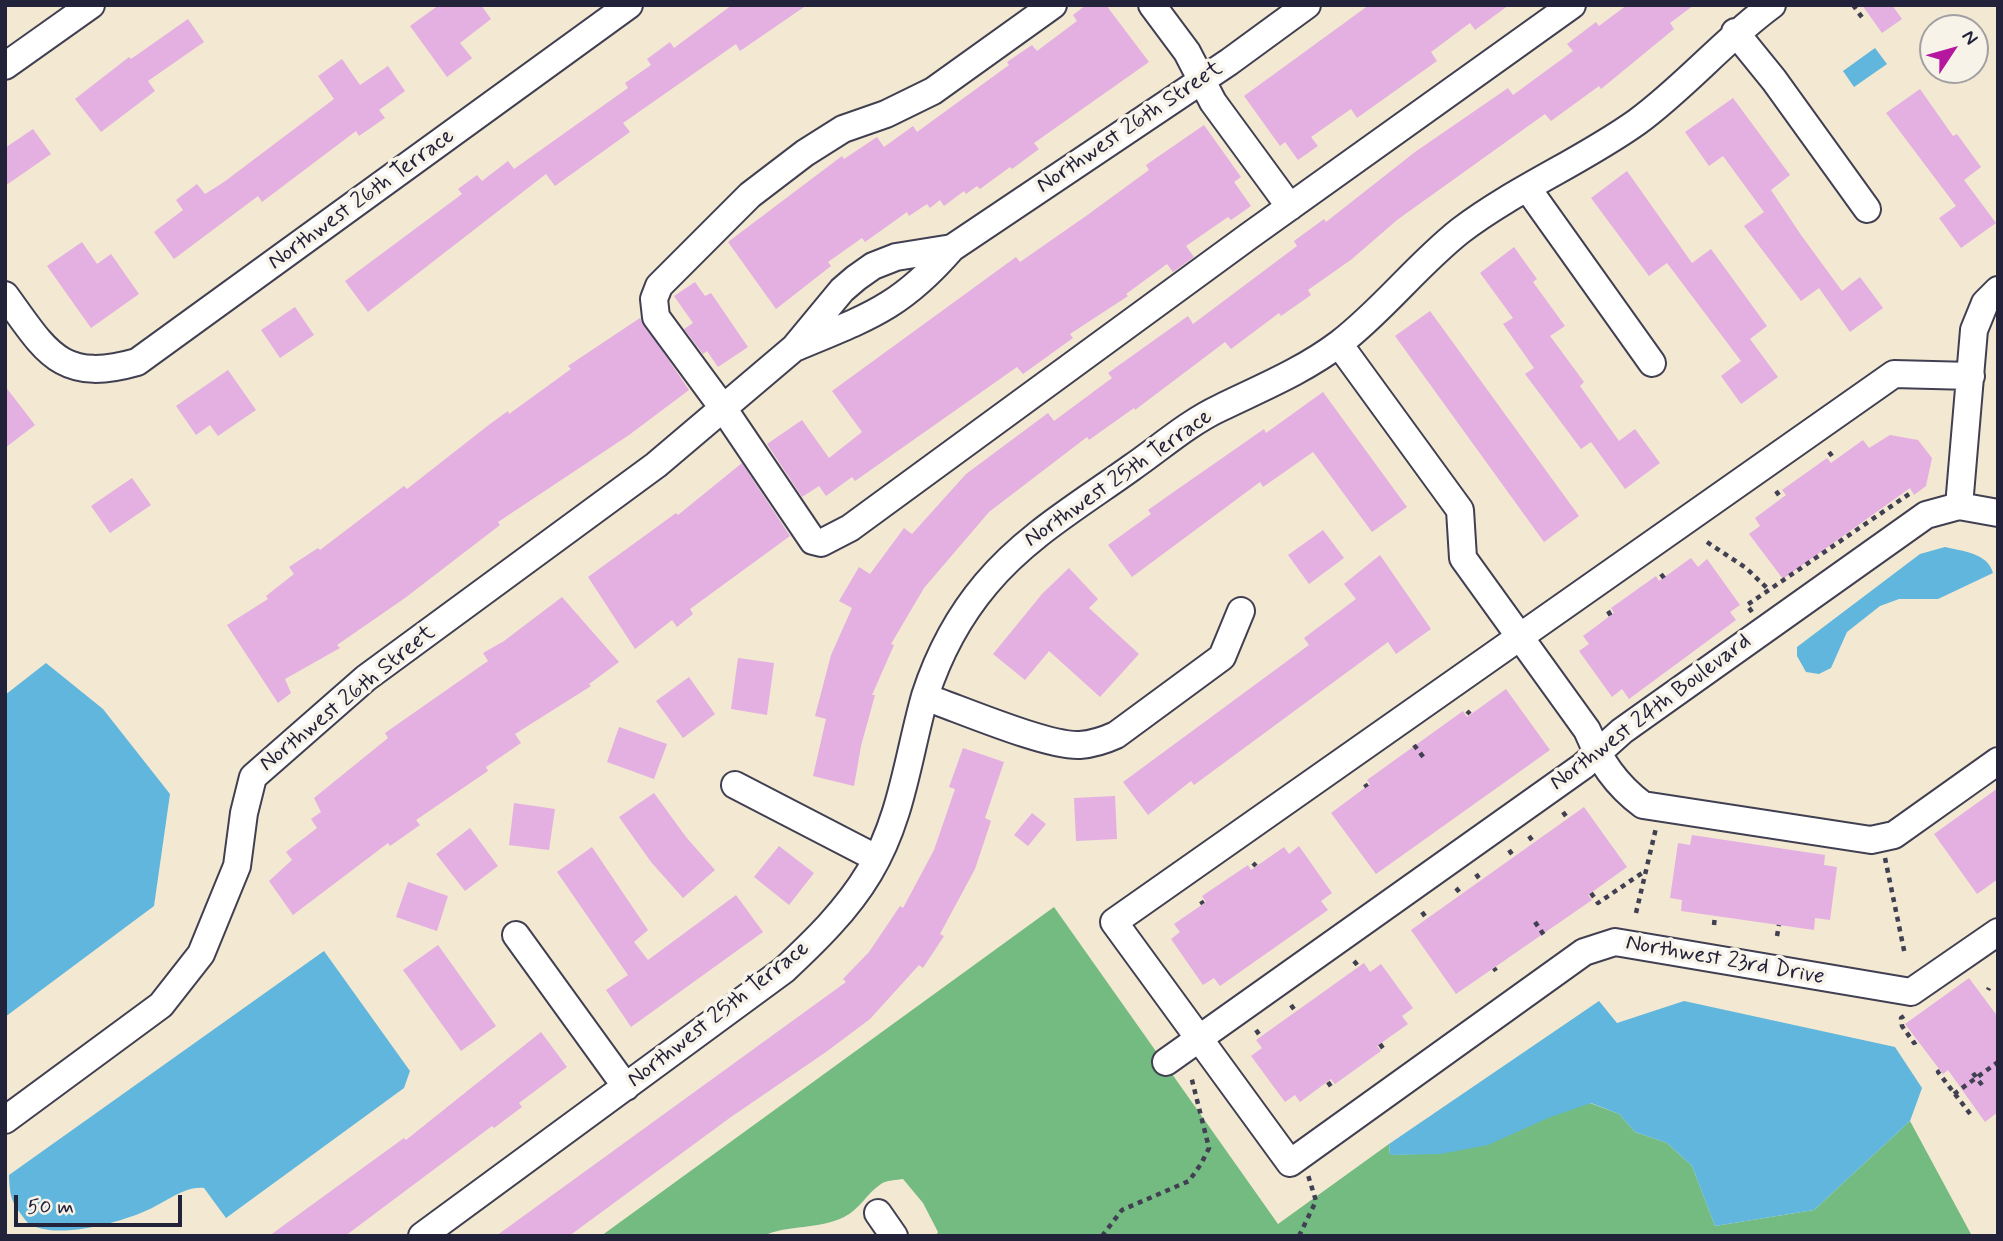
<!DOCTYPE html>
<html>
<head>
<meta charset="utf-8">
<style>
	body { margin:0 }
	#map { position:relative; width:2003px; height:1241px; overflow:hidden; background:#f3e8d2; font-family:Mynerve,sans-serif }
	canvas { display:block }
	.frame { position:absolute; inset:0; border:7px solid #22223b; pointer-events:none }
	.north { position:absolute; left:1919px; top:14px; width:70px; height:70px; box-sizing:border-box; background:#f7f3e8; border:2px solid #a29fa3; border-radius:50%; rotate:54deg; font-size:19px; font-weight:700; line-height:28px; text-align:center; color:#22223b }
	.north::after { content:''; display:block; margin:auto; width:24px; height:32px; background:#b5179e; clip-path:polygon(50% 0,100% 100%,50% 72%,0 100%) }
	.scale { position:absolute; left:14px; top:1195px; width:168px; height:32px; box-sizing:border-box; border:4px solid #22223b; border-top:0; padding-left:9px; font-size:21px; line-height:24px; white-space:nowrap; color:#22223b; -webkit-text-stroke:5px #f7f3e8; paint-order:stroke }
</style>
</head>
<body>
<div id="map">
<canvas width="2003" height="1241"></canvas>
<div class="frame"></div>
<div class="north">N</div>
<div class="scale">50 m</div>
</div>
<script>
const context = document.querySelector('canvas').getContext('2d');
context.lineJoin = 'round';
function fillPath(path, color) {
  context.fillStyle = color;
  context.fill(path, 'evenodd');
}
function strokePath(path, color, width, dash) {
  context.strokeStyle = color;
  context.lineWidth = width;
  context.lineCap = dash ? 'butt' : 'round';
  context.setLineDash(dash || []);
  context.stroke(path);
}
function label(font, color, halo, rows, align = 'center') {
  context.font = font + ' Mynerve,sans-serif';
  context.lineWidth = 7;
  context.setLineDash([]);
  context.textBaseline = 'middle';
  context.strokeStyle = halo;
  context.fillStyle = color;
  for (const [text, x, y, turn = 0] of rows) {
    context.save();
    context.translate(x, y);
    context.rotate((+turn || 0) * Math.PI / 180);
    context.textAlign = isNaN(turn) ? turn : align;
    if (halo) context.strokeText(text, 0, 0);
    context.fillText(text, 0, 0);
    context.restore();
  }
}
const forest = new Path2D(`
	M 1054,907 L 1278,1224 L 1389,1144 L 1390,1155 L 1418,1154 L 1590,1103 L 1619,1114 L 1635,1132 L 1667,1143 L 1692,1166 L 1715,1226 L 1814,1210 L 1910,1121 L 1972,1236 L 936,1236 L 938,1232 L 923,1203 L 903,1179 C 897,1180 886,1180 881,1184 C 867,1193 860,1209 844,1217 C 818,1230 789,1224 763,1236 L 601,1236 Z`);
const water = new Path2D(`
	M 1875,48 L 1887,64 L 1854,87 L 1843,71 Z
	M 1945,547 C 1962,551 1988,553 1993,573 L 1938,599 L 1899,599 L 1880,606 L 1847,632 L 1831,668 L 1819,674 L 1806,672 L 1797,656 L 1797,647 L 1920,554 Z
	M 46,663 L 103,709 L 170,794 L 154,906 L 5,1017 L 5,695 Z
	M 324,951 L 410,1071 L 404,1088 L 226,1218 L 204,1188 C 185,1186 167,1201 150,1209 C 120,1223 54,1241 28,1223 C 12,1203 10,1200 9,1175 Z
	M 1599,1001 L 1617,1023 L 1684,1001 L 1895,1047 L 1922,1088 L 1910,1121 L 1814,1210 L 1715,1226 L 1692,1166 L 1667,1143 L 1635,1132 L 1619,1114 L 1591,1103 L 1548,1118 L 1488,1145 L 1440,1154 L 1390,1155 L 1389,1144 Z`);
const building = new Path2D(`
	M 439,5 L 481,5 L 491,19 L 460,43 L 472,58 L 447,77 L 410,26 Z
	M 732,5 L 807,5 L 740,51 L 736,44 L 623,123 L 630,132 L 555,186 L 546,174 L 368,312 L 345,281 L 462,194 L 458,189 L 477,175 L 482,181 L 508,161 L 514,169 L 628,88 L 625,83 L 651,65 L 647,59 L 670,42 L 674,48 Z
	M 1086,5 L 1106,5 L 1149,62 L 1034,143 L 1039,149 L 1012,169 L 1010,167 L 980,189 L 977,186 L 966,194 L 964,191 L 944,206 L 940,200 L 930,208 L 927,204 L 909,216 L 907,212 L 865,242 L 862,238 L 828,262 L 831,266 L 776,309 L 728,242 L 842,156 L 844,159 L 877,137 L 884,147 L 913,126 L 917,132 L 1009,65 L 1007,62 L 1032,45 L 1037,51 L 1077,21 L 1073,15 Z
	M 1369,5 L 1509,5 L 1475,30 L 1470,23 L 1431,52 L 1437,61 L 1357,118 L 1351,109 L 1311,137 L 1318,146 L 1298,160 L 1285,142 L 1280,146 L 1244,96 Z
	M 1627,5 L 1694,5 L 1670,23 L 1674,29 L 1601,89 L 1599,86 L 1551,121 L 1545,114 L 1397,220 L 1352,259 L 1308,290 L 1311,295 L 1281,316 L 1279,313 L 1231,349 L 1225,342 L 1135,410 L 1134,408 L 1089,440 L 1087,437 L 989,512 L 924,588 L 891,644 L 894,645 L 872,695 L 875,695 L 861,746 L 854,786 L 813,776 L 826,719 L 815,716 L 831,655 L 852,608 L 839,601 L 859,567 L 870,574 L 904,528 L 912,534 L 966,474 L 1048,413 L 1054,421 L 1112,378 L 1108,373 L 1188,316 L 1193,324 L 1297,246 L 1294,241 L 1324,219 L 1326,222 L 1415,152 L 1508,88 L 1513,95 L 1573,51 L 1567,44 L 1596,22 L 1599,26 Z
	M 1862,5 L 1892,5 L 1902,19 L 1882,33 Z
	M 188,19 L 204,42 L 148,81 L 155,91 L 101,132 L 75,99 L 129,57 L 131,59 Z
	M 342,59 L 360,85 L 388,66 L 405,91 L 379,110 L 385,118 L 359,136 L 356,131 L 262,202 L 258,196 L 174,259 L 154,232 L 183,210 L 176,200 L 197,184 L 205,194 L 224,182 L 334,99 L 318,76 Z
	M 1920,89 L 1953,136 L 1957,134 L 1981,167 L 1964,180 L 1996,223 L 1961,248 L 1939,218 L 1956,206 L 1886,113 Z
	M 1733,98 L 1790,175 L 1771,190 L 1801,235 L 1842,291 L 1860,277 L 1883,308 L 1850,332 L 1819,288 L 1801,301 L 1744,226 L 1764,212 L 1723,156 L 1709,166 L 1685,132 Z
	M 1204,125 L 1241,177 L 1234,182 L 1251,206 L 1231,220 L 1228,217 L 1186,246 L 1194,257 L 1173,272 L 1167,264 L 1126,294 L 1128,296 L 1070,334 L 1073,338 L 1023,374 L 1017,367 L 855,481 L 852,477 L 826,496 L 819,486 L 802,497 L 767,444 L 802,420 L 829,458 L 862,432 L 832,391 L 1016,257 L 1020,262 L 1086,216 L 1149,170 L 1146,165 Z
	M 33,129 L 51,154 L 5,186 L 5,148 Z
	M 1627,171 L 1692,263 L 1711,249 L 1767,326 L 1750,339 L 1778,377 L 1741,404 L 1721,376 L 1741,361 L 1667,263 L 1649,276 L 1591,198 Z
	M 82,242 L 97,264 L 111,254 L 139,294 L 91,328 L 47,266 Z
	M 1514,247 L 1537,279 L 1533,282 L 1565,326 L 1550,336 L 1584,382 L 1580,386 L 1619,441 L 1635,429 L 1660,463 L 1625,489 L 1591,442 L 1581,449 L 1525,374 L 1534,368 L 1503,324 L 1513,318 L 1480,273 Z
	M 695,282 L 705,296 L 711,293 L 748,347 L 718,367 L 707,351 L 703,354 L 684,329 L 693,323 L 674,296 Z
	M 295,307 L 314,335 L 280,358 L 261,330 Z
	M 1430,311 L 1579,516 L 1544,542 L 1395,336 Z
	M 640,318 L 689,390 L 629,435 L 498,522 L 500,525 L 405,598 L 337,645 L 340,648 L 285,679 L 291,693 L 278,703 L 227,625 L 268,599 L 266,596 L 294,574 L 289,567 L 318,548 L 320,550 L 404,486 L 407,489 L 490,424 L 508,411 L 509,414 L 571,369 L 568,366 Z
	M 228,370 L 256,410 L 218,436 L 210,425 L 196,435 L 176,406 Z
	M 5,386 L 35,425 L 5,448 Z
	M 1323,392 L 1407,507 L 1372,532 L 1313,452 L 1263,487 L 1260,482 L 1132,577 L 1108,545 L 1151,514 L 1148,510 L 1175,491 L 1264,429 L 1266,433 Z
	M 1890,435 L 1918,440 L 1932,458 L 1926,486 L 1914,495 L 1910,488 L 1783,579 L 1749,534 L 1760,526 L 1755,518 L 1786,495 L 1782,490 L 1827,458 L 1831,463 L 1863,440 L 1869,448 Z
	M 742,463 L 790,536 L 690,609 L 693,614 L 677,627 L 672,620 L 635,649 L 588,577 L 676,513 L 678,515 Z
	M 132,478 L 151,505 L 110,533 L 91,506 Z
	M 1323,530 L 1344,558 L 1309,584 L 1288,555 Z
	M 1380,555 L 1431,629 L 1396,654 L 1388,642 L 1194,785 L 1191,781 L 1148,815 L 1123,782 L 1309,645 L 1304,638 L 1356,599 L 1344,584 Z
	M 1691,558 L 1698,567 L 1707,559 L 1740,605 L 1730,612 L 1736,620 L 1629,699 L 1622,689 L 1612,697 L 1579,651 L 1589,644 L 1583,636 L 1614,613 L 1611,608 L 1656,576 L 1659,581 Z
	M 1069,568 L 1098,599 L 1089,608 L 1139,654 L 1100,697 L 1049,651 L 1025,680 L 993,654 L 1042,594 Z
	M 562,597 L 619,662 L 589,684 L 591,686 L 515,734 L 521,743 L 486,767 L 488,771 L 416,820 L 420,825 L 390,846 L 388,843 L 293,915 L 269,881 L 292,860 L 286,852 L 317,828 L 311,819 L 321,812 L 314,798 L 388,738 L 385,733 L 488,661 L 483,653 L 504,641 Z
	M 738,658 L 774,663 L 767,715 L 731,709 Z
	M 689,677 L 715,714 L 683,738 L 656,701 Z
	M 1506,689 L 1550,750 L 1376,874 L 1331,813 L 1370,784 L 1367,780 L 1463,711 L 1467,717 Z
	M 619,727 L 667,744 L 654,779 L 607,762 Z
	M 963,748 L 1004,762 L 985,818 L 991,821 L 975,869 L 940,934 L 944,936 L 923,968 L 919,965 L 870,1019 L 826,1052 L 731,1117 L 569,1236 L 496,1236 L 846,982 L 843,979 L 869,952 L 900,906 L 903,908 L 934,850 L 955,789 L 949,787 Z
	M 1998,788 L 1998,879 L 1977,894 L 1934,834 Z
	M 654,793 L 686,837 L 715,870 L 683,898 L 651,862 L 619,817 Z
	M 1115,796 L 1117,839 L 1076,841 L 1074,798 Z
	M 514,803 L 555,809 L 549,850 L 509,845 Z
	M 1584,807 L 1627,867 L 1588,895 L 1592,900 L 1456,994 L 1411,930 Z
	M 1032,813 L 1046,824 L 1028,846 L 1014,835 Z
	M 470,828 L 498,866 L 465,891 L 436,854 Z
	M 1692,835 L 1825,855 L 1824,865 L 1837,867 L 1830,920 L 1815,918 L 1814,930 L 1681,911 L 1682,900 L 1670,898 L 1678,843 L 1690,845 Z
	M 779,846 L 814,873 L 789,905 L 754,877 Z
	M 1299,846 L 1332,893 L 1321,901 L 1328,910 L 1220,986 L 1214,978 L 1203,985 L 1171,939 L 1180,932 L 1174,924 L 1206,902 L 1202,896 L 1248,865 L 1251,870 L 1284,847 L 1289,854 Z
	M 592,847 L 648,930 L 634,942 L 648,960 L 736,895 L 763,932 L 631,1027 L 606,990 L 628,975 L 557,872 Z
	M 408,882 L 448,896 L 437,931 L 396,917 Z
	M 438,945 L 496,1026 L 461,1051 L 403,970 Z
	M 1364,963 L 1370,972 L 1381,964 L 1413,1008 L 1402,1016 L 1408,1024 L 1377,1046 L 1381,1051 L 1335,1084 L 1331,1079 L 1300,1102 L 1295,1095 L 1285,1102 L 1251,1056 L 1262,1048 L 1256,1040 Z
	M 1969,978 L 1998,1017 L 1998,1112 L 1985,1122 L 1948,1070 L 1943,1074 L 1905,1024 Z
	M 541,1032 L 567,1067 L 519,1103 L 522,1107 L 494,1128 L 492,1126 L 345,1236 L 269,1236 L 404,1138 L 406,1140 Z`);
const path = new Path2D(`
	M 1853,5 L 1864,20
	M 1829,452 L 1835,460
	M 1776,491 L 1781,498
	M 1707,542 L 1746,568 L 1769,590
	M 1661,574 L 1664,578
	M 1608,611 L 1611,616
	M 1752,612 L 1747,605 L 1912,492
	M 1467,711 L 1470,714
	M 1414,745 L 1424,758
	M 1365,784 L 1367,787
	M 1563,812 L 1568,819
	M 1529,836 L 1534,843
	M 1509,850 L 1514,857
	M 1885,858 L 1905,955
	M 1253,863 L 1256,866
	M 1476,874 L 1481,881
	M 1456,888 L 1461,894
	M 1591,893 L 1598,903 L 1645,871
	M 1201,901 L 1203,904
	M 1422,912 L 1427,919
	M 1636,913 L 1656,828
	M 1535,922 L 1546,938
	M 1714,925 L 1715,916
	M 1777,936 L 1779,925
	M 1354,961 L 1359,967
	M 1494,968 L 1496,971
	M 1988,990 L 1989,988
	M 1291,1005 L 1296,1012
	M 1904,1016 L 1901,1018 L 1902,1026 L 1914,1043 L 1917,1041
	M 1256,1030 L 1261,1037
	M 1380,1044 L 1385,1051
	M 1940,1071 L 1938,1072 L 1971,1115
	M 1973,1073 L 1982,1085
	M 1328,1082 L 1332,1088
	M 1954,1094 L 1998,1062
	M 1102,1236 L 1122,1210 L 1189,1181 L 1201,1164 L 1209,1148 L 1191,1076
	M 1299,1236 L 1316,1201 L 1308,1175`);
const minor = new Path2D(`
	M 1053,5 L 933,91 L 886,114 L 843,129 L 805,153 L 750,195 L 659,286 L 654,299 L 656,317 L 723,408 L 813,541 L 821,543 L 850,528 L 1249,236 L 1572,5
	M 1152,5 L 1187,52 L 1213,102 L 1290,207
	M 1735,32 L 1774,80 L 1867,209
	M 5,66 L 91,5
	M 1528,189 L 1652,363
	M 5,295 C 46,351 60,384 137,362 L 629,5
	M 1339,344 L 1460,510 L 1463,558 L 1587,730 C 1600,761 1616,785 1643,805 L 1871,840 L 1894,835 L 1998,761
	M 797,347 C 868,317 900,308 952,248 L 1229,62 L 1307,5
	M 1971,376 L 1894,374 L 1114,922 L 1290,1163 L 1584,952 L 1615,942 L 1911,992 L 1998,932
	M 1959,506 L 1974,330 L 1985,303 L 1998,290
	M 925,697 C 960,709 1048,747 1080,745 C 1093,744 1105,740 1116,735 L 1222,657 L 1241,611
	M 735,785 L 876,858
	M 516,935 L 626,1087
	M 1166,1062 L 1583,766 L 1622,731 L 1926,515 L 1959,506 L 1998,513
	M 5,1120 L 161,1005 L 201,954 L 237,866 L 244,813 L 253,777 L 366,678 L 656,465 L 794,348 L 842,290 L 856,278 L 873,266 L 896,257 L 952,248
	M 878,1213 L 894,1236
	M 422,1236 L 784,970 C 815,941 847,910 869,873 C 902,819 908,756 925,696 C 938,656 959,616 986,584 C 1026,536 1081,504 1131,468 C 1160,448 1188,423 1220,408 C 1261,388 1303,371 1340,343 C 1383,310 1417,265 1460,231 C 1515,189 1581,162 1637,122 C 1685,87 1724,40 1772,5`);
const streetNames = [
	["Northwest 26th Street",1130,128,-34],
	["Northwest 26th Terrace",362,200,-36],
	["Northwest 25th Terrace",1119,479,-35],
	["Northwest 26th Street",348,699,-39],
	["Northwest 24th Boulevard",1651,713,-37],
	["Northwest 23rd Drive",1725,961,10],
	["Northwest 25th Terrace",719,1015,-38]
];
fillPath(forest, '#73bb80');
fillPath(water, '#60b6dc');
fillPath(building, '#e3b0e1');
strokePath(minor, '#414052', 30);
strokePath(path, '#414052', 4.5, [5, 5]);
strokePath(minor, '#fff', 26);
label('23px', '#22223b', '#f7f3e8', streetNames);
</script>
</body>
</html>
